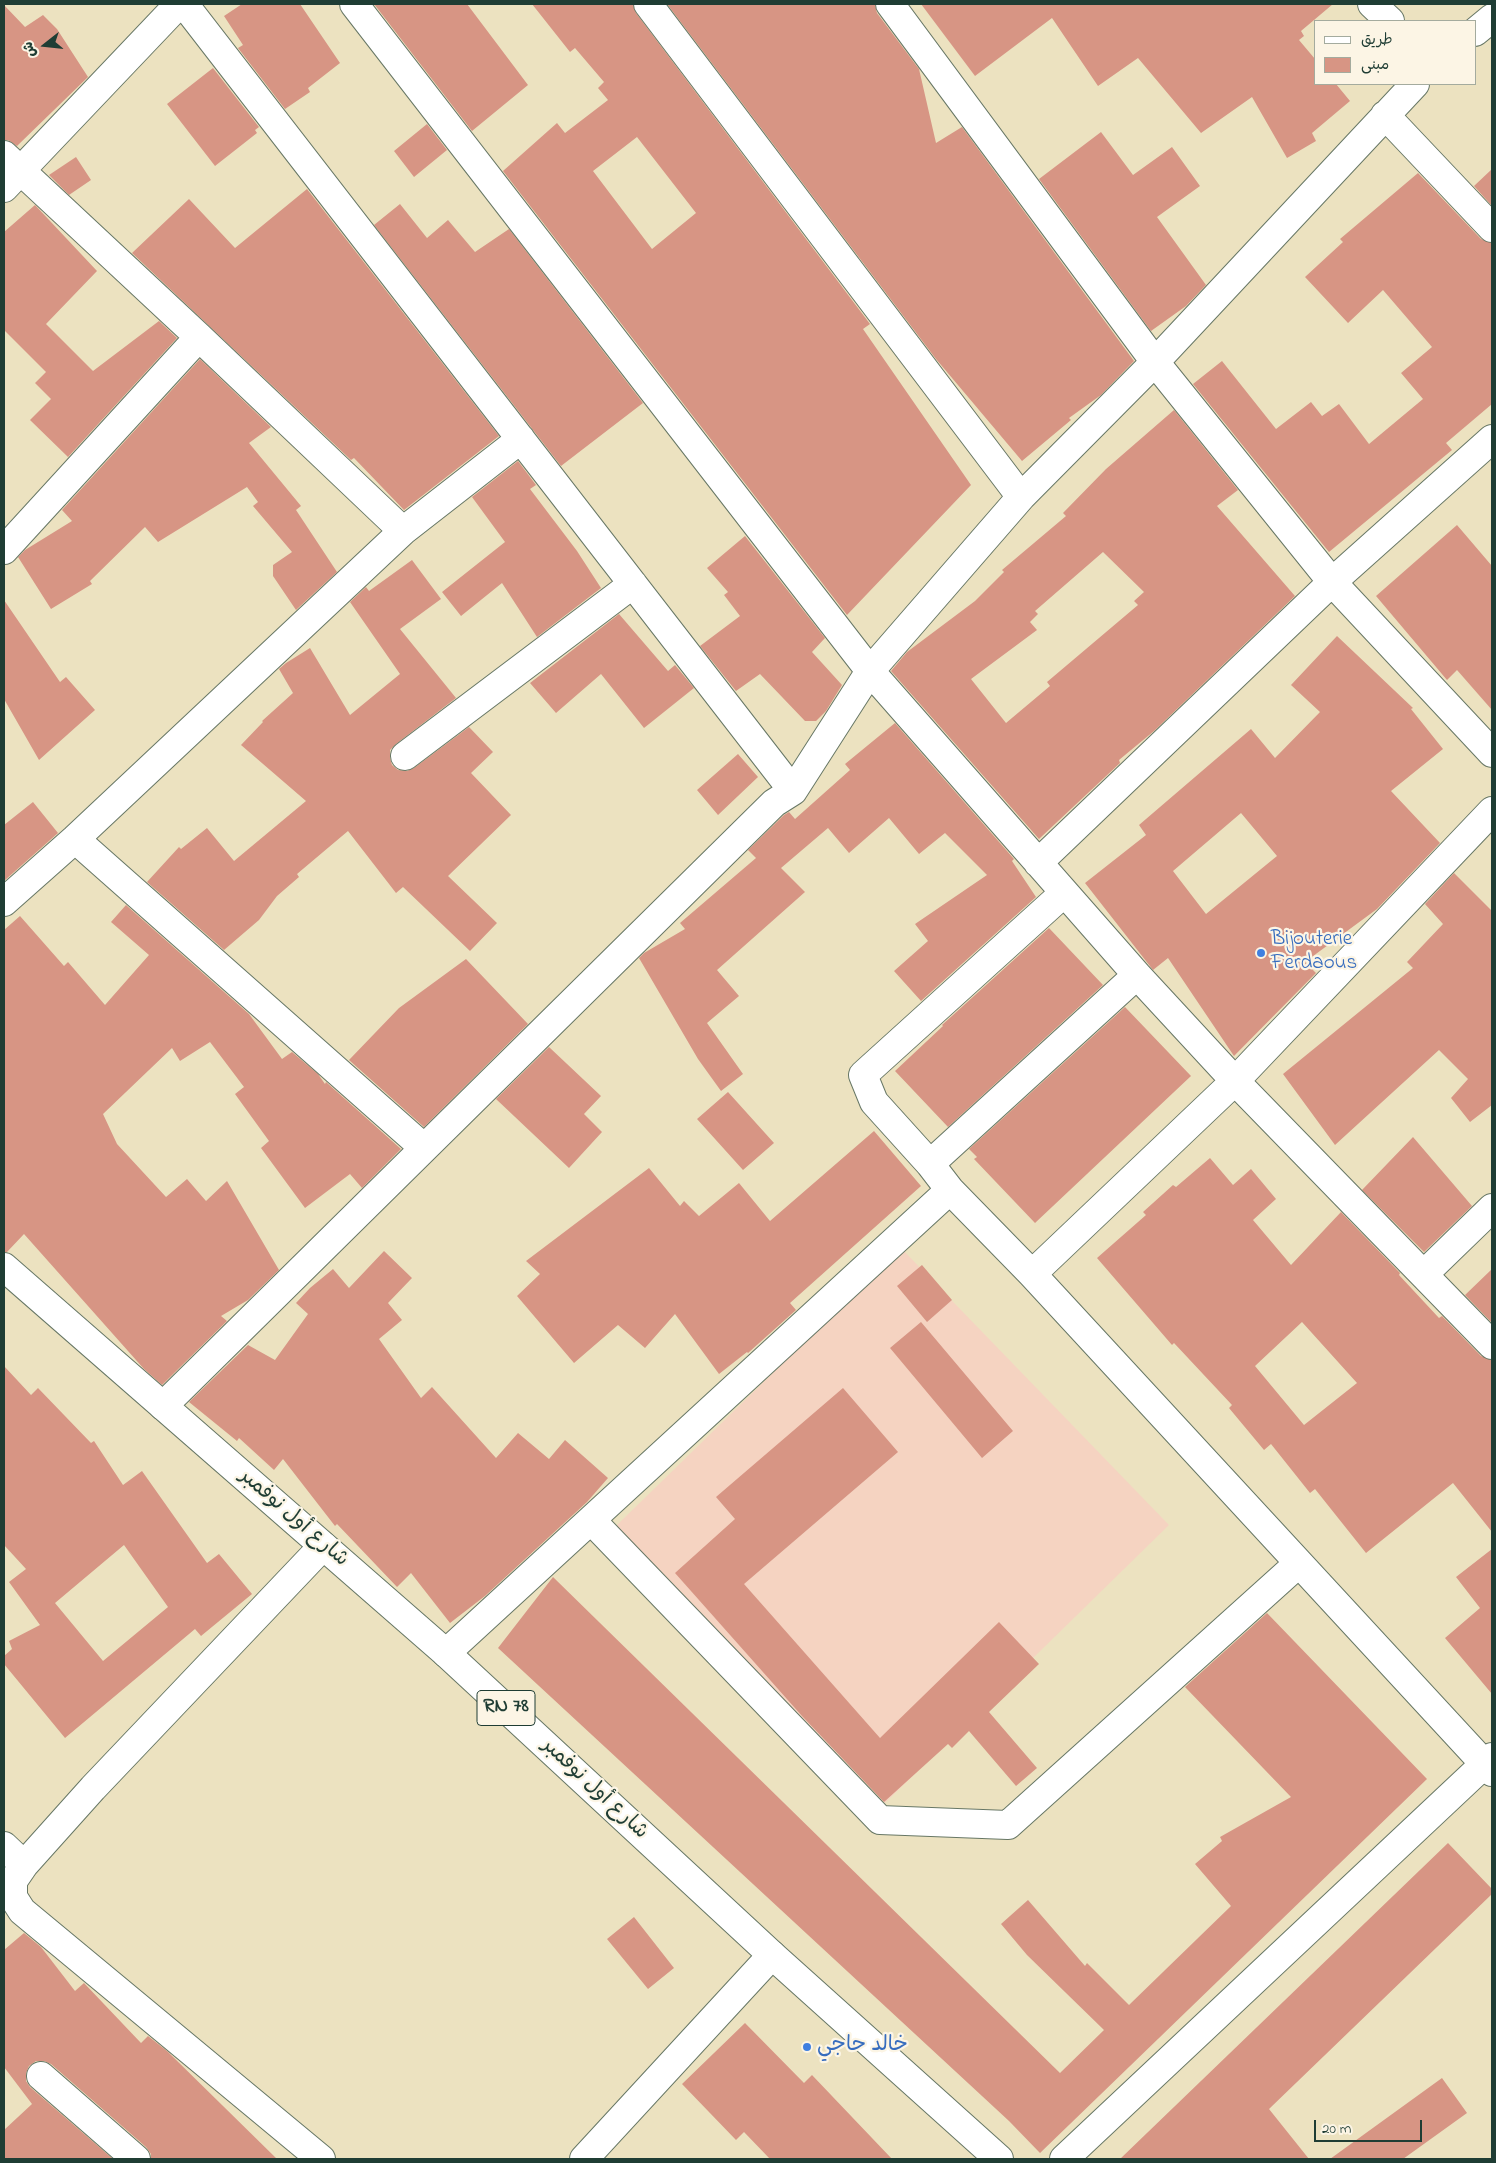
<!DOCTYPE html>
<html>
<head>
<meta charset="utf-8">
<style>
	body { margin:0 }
	#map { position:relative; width:1496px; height:2163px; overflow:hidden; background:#ece2c0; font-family:"Indie Flower","Playpen Sans Arabic",sans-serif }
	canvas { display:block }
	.frame { position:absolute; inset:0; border:5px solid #1f3d34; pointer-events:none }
	.legend { position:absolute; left:1314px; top:20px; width:162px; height:65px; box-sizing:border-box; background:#fcf5e5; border:1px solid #a4ab9e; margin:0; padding:6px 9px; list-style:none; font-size:15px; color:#1f3d34 }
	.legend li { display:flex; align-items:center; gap:10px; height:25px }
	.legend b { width:25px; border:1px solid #a4ab9e }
	.north { position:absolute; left:20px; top:20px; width:50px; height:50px; -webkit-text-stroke:4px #fcf5e5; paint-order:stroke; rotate:254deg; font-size:14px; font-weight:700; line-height:20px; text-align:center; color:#1f3d34 }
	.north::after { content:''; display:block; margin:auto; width:18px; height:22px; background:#1f3d34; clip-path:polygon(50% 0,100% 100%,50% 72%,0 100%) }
	.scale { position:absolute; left:1314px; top:2120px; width:108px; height:22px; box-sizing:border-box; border:2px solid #1f3d34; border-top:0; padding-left:6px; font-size:15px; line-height:18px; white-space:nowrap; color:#1f3d34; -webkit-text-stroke:4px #fcf5e5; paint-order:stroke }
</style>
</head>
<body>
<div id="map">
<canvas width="1496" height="2163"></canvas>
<div class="frame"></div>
<ul class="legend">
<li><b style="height:6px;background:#fff"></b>طريق</li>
<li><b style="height:14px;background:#d79584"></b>مبنى</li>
</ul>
<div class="north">ش</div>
<div class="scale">20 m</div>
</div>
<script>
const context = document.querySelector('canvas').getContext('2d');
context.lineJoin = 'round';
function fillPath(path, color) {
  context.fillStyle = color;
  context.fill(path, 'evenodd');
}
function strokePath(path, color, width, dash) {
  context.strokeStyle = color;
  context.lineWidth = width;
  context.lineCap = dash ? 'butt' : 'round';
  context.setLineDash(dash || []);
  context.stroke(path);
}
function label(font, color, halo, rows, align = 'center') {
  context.font = font + ' "Indie Flower","Playpen Sans Arabic",sans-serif';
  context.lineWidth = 4.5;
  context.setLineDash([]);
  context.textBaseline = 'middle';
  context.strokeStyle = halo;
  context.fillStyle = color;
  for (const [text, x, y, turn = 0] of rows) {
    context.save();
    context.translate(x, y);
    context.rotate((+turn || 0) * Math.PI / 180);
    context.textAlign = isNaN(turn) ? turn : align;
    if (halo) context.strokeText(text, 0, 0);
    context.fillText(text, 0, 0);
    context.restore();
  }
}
const built = new Path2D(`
	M 901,1248 L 1169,1525 L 885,1803 L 616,1526 Z`);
const building = new Path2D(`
	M 242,4 L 300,4 L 340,63 L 308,88 L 310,92 L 285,109 L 238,48 L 243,45 L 224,16 Z
	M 374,4 L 467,4 L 528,85 L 472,131 Z
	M 532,4 L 633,4 L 636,13 L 870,324 L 863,329 L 971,485 L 847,615 L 503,171 L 557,123 L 565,133 L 608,100 L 598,88 L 604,82 L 575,48 L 570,52 ZM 637,137 L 696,213 L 652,249 L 593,171 Z
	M 667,4 L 875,4 L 877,13 L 919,69 L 936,143 L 962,127 L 1134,361 L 1101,395 L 1069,418 L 1071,420 L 1022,461 L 936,359 Z
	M 921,4 L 1333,4 L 1301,31 L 1304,36 L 1299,40 L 1315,59 L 1315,84 L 1336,84 L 1350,101 L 1312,133 L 1316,141 L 1287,158 L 1252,97 L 1201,133 L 1138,58 L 1098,86 L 1052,18 L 975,76 Z
	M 4,5 L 25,27 L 43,15 L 57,29 L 88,77 L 17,146 L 8,140 L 4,140 Z
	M 213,68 L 259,127 L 255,130 L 257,133 L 215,166 L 167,104 Z
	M 427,124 L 447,150 L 414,177 L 394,151 Z
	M 1101,132 L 1133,175 L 1172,147 L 1200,186 L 1157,217 L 1206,285 L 1186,306 L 1151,331 L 1039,179 Z
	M 76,157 L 91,180 L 69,195 L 49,175 Z
	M 1492,169 L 1492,206 L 1474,186 Z
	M 1418,173 L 1481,239 L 1492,243 L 1492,404 L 1446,443 L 1452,450 L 1329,552 L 1193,384 L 1222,361 L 1276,429 L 1311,402 L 1322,416 L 1339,404 L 1369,444 L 1423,399 L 1401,373 L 1432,347 L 1383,290 L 1348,323 L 1305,277 L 1343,242 L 1340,239 Z
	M 307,189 L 499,436 L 404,510 L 354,458 L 351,460 L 132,253 L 189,199 L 235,248 Z
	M 400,204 L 427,238 L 448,220 L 475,252 L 509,229 L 643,403 L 561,466 L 374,225 Z
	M 35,205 L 97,271 L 46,324 L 93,371 L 159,321 L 177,338 L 68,457 L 30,420 L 51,399 L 35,383 L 46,372 L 4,330 L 4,232 Z
	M 200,359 L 271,427 L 249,443 L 301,506 L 296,510 L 337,572 L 296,610 L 273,576 L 273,565 L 292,552 L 253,506 L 258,502 L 247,487 L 158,542 L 145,527 L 90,581 L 92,584 L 51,609 L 18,557 L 25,550 L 72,521 L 62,510 Z
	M 1174,410 L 1238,490 L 1217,506 L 1295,596 L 1154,731 L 1119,760 L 1120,763 L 1039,839 L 891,671 L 907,652 L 975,601 L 1004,572 L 1002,570 L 1066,516 L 1063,513 L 1106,469 ZM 1103,552 L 1144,592 L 1134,601 L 1138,605 L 1047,682 L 1050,686 L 1006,723 L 971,679 L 1037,630 L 1030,622 L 1038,614 L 1035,611 Z
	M 518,461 L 536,485 L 530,489 L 577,551 L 601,588 L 537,637 L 502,583 L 461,616 L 442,592 L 505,542 L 472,497 Z
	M 1457,525 L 1492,566 L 1492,710 L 1457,670 L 1447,680 L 1376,596 Z
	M 745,536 L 825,638 L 812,652 L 842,685 L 826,711 L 816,721 L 805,721 L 760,674 L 736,691 L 700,646 L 740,616 L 724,595 L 728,592 L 707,568 Z
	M 412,560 L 441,599 L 400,629 L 456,698 L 396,744 L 390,750 L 390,758 L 392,765 L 398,770 L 407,771 L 414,768 L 469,727 L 493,752 L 471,773 L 511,815 L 448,876 L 497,923 L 470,951 L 403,887 L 396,893 L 348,831 L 297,874 L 299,877 L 277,896 L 259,920 L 224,950 L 147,882 L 179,847 L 181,849 L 207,828 L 234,861 L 306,801 L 241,745 L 263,722 L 262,721 L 293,693 L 279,669 L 286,663 L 310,648 L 350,715 L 400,674 L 350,602 L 366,587 L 369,591 Z
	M 4,600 L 60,682 L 66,677 L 95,710 L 39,760 L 4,699 Z
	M 619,614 L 668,671 L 675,665 L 694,688 L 644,728 L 601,674 L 556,713 L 530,683 Z
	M 1337,636 L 1413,708 L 1411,709 L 1443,749 L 1391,791 L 1440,843 L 1377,909 L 1305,962 L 1316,973 L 1234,1056 L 1168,958 L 1153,970 L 1085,883 L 1146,835 L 1139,825 L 1251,729 L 1275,758 L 1320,712 L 1291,685 ZM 1241,813 L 1277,856 L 1206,914 L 1173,871 Z
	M 895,723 L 1014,859 L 1012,861 L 1036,897 L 921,1001 L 894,971 L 928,941 L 915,924 L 987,875 L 945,833 L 919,854 L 889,818 L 849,853 L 828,828 L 781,868 L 805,892 L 717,970 L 739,996 L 707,1023 L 743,1074 L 721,1091 L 698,1059 L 639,958 L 644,953 L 685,929 L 680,923 L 756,858 L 748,850 L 784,815 L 789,812 L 795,819 L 850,770 L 845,764 Z
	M 738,754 L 758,777 L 718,815 L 697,790 Z
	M 33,802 L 58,833 L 4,881 L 4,825 Z
	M 1454,873 L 1492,911 L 1492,1105 L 1470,1122 L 1451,1098 L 1468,1079 L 1439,1050 L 1335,1145 L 1283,1074 L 1413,968 L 1407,962 L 1443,924 L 1425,904 Z
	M 126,905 L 249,1014 L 282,1059 L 292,1052 L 318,1074 L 325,1084 L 326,1082 L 401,1149 L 362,1188 L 350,1174 L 305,1208 L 261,1148 L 269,1141 L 235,1094 L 244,1087 L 210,1042 L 180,1061 L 172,1048 L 103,1114 L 117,1144 L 166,1197 L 187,1179 L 206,1201 L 227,1181 L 279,1270 L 248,1300 L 221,1316 L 227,1321 L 162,1385 L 144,1369 L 24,1234 L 7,1252 L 4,1252 L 4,930 L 20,916 L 64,966 L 68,962 L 105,1005 L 149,955 L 111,922 Z
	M 1049,928 L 1103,985 L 948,1127 L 895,1071 L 943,1026 L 942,1025 Z
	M 466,959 L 528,1024 L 424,1127 L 349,1060 L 399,1008 Z
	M 1125,1007 L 1191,1076 L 1035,1223 L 974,1159 L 977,1157 L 969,1149 Z
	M 549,1047 L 601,1096 L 584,1114 L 602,1132 L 569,1168 L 496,1099 Z
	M 728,1092 L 774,1143 L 743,1170 L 697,1119 Z
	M 874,1131 L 921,1186 L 790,1303 L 796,1310 L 748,1353 L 747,1352 L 719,1374 L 675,1314 L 645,1348 L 618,1325 L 574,1363 L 517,1296 L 540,1274 L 526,1261 L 649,1168 L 680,1206 L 684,1201 L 699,1216 L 739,1183 L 770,1221 Z
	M 1413,1137 L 1472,1206 L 1424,1252 L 1362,1190 Z
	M 1210,1158 L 1233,1185 L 1251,1169 L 1276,1199 L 1253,1220 L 1291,1265 L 1341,1212 L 1400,1273 L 1399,1275 L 1439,1318 L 1442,1316 L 1481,1356 L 1492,1360 L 1492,1532 L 1453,1483 L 1366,1553 L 1315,1489 L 1310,1493 L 1271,1444 L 1264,1450 L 1229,1408 L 1232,1405 L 1174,1343 L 1172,1345 L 1097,1258 L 1146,1215 L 1143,1212 L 1173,1185 L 1176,1187 ZM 1302,1322 L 1357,1383 L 1304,1425 L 1255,1366 Z
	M 384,1251 L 412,1278 L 388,1303 L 402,1320 L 379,1339 L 421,1398 L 432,1387 L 496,1458 L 518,1433 L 549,1459 L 565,1440 L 608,1478 L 587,1502 L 485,1596 L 450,1623 L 411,1573 L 397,1587 L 337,1524 L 335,1526 L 283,1459 L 274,1470 L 239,1438 L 237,1441 L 189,1402 L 248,1345 L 275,1360 L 308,1314 L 296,1303 L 310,1288 L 333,1269 L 349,1288 Z
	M 922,1265 L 952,1300 L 927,1322 L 897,1286 Z
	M 1492,1269 L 1492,1323 L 1465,1295 Z
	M 921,1322 L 1013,1431 L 982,1458 L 890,1348 Z
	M 4,1366 L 31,1395 L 38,1388 L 91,1443 L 94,1441 L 123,1485 L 142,1471 L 207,1563 L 219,1554 L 252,1594 L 201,1636 L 195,1629 L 65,1738 L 4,1664 L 4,1656 L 12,1649 L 9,1641 L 40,1625 L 9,1582 L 26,1569 L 4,1545 ZM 124,1545 L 168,1607 L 103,1661 L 55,1603 Z
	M 843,1388 L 898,1452 L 744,1584 L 880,1738 L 999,1622 L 1039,1664 L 989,1712 L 1037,1768 L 1016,1786 L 969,1731 L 952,1748 L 948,1744 L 884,1802 L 802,1716 L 675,1573 L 735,1519 L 716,1497 Z
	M 1492,1549 L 1492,1694 L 1445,1638 L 1480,1608 L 1456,1577 Z
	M 553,1577 L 1060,2073 L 1104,2030 L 1027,1955 L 1001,1924 L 1028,1900 L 1085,1966 L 1087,1963 L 1129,2005 L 1231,1906 L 1195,1864 L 1222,1841 L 1220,1837 L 1291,1797 L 1185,1687 L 1267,1613 L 1427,1779 L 1040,2153 L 1009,2121 L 498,1648 Z
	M 1448,1843 L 1492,1889 L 1492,1894 L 1269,2109 L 1309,2159 L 1120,2159 Z
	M 634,1917 L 674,1968 L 648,1989 L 607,1939 Z
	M 24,1933 L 41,1947 L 75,1991 L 84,1983 L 141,2043 L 148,2036 L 167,2051 L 277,2159 L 151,2159 L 151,2154 L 146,2147 L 51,2064 L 44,2061 L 36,2061 L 29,2066 L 26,2073 L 26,2081 L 30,2087 L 113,2159 L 4,2159 L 4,2130 L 32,2104 L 4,2067 L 4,1950 Z
	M 745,2023 L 804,2083 L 812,2075 L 892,2159 L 770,2159 L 744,2132 L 736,2140 L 682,2084 Z
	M 1442,2078 L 1467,2113 L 1403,2159 L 1330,2159 Z`);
const minor = new Path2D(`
	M 184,4 L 793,791 L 870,671 L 1021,497 L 1155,362 L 890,4
	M 354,4 L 870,671 L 1137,975 L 1235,1081 L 1492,1345
	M 648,4 L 1021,497
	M 1372,4 L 1390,21
	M 1475,32 L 1492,18
	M 1415,84 L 1155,362 L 1332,582 L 1492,753
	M 1385,115 L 1492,228
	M 4,155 L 199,337 L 403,531
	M 4,188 L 179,4
	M 4,550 L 199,337
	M 405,756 L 633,584
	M 75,839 L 423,1147
	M 1038,863 L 1332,582 L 1492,439
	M 4,902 L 75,839 L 403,531 L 521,439
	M 930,1164 L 1137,975
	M 950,1190 L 930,1164 L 874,1102 L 863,1075 L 1064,893
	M 1032,1274 L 1235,1081 L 1492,811
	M 1424,1274 L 1492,1208
	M 163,1406 L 774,803 L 793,791
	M 591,1520 L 880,1820 L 1008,1825 L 1299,1563
	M 446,1653 L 950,1190 L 1032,1274 L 1492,1772
	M 4,1846 L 24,1865
	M 41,2076 L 136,2159
	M 321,2159 L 22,1911 L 13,1897 L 13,1881 L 24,1865 L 93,1788 L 323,1546
	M 584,2159 L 772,1955
	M 1064,2159 L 1492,1757`);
const major = new Path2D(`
	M 4,1267 L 446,1653 L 772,1955 L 999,2159`);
const markers = [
	[1261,953,5,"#3f7fe0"],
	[807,2047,5,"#3f7fe0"]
];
const shields = [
	[506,1708,58]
];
const shieldNames = [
	["RN 78",506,1708]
];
const shopNames = [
	["Bijouterie",1271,941],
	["Ferdaous",1271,965],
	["خالد حاجي",817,2047]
];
const streetNames = [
	["شارع أول نوفمبر",293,1519,41],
	["شارع أول نوفمبر",594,1790,43]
];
fillPath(built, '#f5d3c1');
fillPath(building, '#d79584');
strokePath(minor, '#677765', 30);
strokePath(major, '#677765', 30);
strokePath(minor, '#fff', 28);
strokePath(major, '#fff', 28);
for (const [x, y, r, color] of markers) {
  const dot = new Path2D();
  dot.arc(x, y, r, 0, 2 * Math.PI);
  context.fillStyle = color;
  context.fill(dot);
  strokePath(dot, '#fcf5e5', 2);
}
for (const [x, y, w] of shields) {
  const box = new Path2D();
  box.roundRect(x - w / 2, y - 17.5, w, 35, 4);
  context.fillStyle = '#fcf5e5';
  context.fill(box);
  strokePath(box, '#1f3d34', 1);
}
label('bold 20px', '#1f3d34', null, shieldNames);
label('21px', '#366cbe', '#fcf5e5', shopNames, 'left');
label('21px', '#1f3d34', '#fcf5e5', streetNames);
</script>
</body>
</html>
